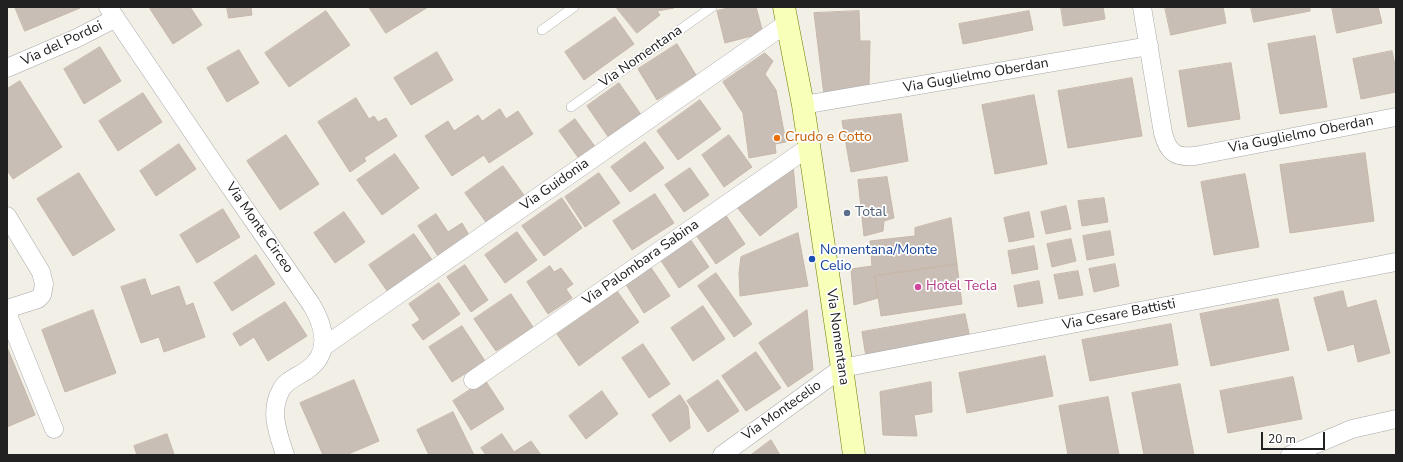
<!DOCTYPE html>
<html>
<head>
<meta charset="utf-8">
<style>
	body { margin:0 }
	#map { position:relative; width:1403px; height:462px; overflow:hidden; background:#f2efe7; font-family:"Nunito Sans",sans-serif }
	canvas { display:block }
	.frame { position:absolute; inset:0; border:8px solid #212121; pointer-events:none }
	.scale { position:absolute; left:1261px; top:432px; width:64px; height:18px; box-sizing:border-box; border:2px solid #212121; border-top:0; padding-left:5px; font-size:12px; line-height:14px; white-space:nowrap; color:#212121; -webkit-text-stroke:3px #fff; paint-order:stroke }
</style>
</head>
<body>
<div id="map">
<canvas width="1403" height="462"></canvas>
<div class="frame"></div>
<div class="scale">20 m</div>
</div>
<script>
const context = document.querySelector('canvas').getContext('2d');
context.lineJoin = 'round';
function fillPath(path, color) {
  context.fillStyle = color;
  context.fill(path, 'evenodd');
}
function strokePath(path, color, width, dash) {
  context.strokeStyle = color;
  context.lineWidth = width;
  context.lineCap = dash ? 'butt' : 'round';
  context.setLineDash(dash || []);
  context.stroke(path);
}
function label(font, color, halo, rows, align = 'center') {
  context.font = font + ' "Nunito Sans",sans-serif';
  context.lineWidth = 3.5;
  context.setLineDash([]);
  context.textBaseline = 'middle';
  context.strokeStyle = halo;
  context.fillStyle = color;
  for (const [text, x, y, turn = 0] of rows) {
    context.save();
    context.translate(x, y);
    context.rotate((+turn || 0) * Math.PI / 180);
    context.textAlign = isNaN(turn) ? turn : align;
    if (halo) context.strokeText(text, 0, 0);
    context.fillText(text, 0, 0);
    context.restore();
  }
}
const building = new Path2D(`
	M 15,7 L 79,7 L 80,8 L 25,31 Z
	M 154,7 L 190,7 L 202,25 L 173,44 L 150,9 Z
	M 227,7 L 251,7 L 252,15 L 229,18 Z
	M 369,7 L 428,7 L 386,33 Z
	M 616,7 L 674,7 L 674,8 L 657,11 L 660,15 L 637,33 Z
	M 733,7 L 756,7 L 763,33 L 725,43 L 717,11 Z
	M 1061,7 L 1103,7 L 1105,19 L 1064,26 Z
	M 1165,7 L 1223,7 L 1226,23 L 1171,35 Z
	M 1251,7 L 1310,7 L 1310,11 L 1254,22 Z
	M 1332,7 L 1378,7 L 1382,23 L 1337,33 Z
	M 326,11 L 350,45 L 289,87 L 265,53 Z
	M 859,11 L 860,41 L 870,41 L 869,86 L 824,95 L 814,13 Z
	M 1029,11 L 1033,30 L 963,44 L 959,24 Z
	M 615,17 L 634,44 L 584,80 L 565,52 Z
	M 1315,36 L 1327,107 L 1280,114 L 1268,44 Z
	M 677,44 L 696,75 L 657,100 L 638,69 Z
	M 100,47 L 121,81 L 84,104 L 64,69 Z
	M 239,50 L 259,83 L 227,102 L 207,68 Z
	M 1392,51 L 1396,70 L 1396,92 L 1361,99 L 1353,59 Z
	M 437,52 L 453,80 L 411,105 L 394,78 Z
	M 765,53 L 773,61 L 765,74 L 776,90 L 786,142 L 775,144 L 776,153 L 749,158 L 743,113 L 723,82 Z
	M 1231,63 L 1240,119 L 1188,127 L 1179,71 Z
	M 1132,78 L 1142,136 L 1068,148 L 1058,91 Z
	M 20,81 L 62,147 L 13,179 L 7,170 L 7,89 Z
	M 619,83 L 642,116 L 609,138 L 587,106 Z
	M 143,93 L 162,122 L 118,151 L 99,121 Z
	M 1034,95 L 1047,164 L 995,174 L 982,105 Z
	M 356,98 L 369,119 L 374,116 L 378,122 L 386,118 L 397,136 L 364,158 L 366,161 L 350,172 L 318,122 Z
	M 700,100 L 721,129 L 678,160 L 657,131 Z
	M 500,109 L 506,119 L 518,111 L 533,134 L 489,163 L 484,155 L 452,176 L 425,136 L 448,121 L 454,131 L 478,115 L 482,121 Z
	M 901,114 L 908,161 L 851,172 L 842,121 Z
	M 575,119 L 596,148 L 580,160 L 559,131 Z
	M 286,135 L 319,184 L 280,210 L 247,161 Z
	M 729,135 L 752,167 L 724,187 L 702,155 Z
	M 645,142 L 664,168 L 630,192 L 611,167 Z
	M 179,144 L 196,169 L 156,196 L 140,171 Z
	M 1365,153 L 1374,221 L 1290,233 L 1280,165 Z
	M 395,154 L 419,188 L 382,215 L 357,180 Z
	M 503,166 L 526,198 L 488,225 L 465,193 Z
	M 793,166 L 797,207 L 760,236 L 736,206 Z
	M 690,168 L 709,195 L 684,212 L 665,185 Z
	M 79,173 L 115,230 L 73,256 L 37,199 Z
	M 599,173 L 620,203 L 585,227 L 565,197 Z
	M 1245,174 L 1259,247 L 1214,255 L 1201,182 Z
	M 887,177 L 894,218 L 884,221 L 883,231 L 864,236 L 858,180 Z
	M 655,194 L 674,223 L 632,250 L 613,221 Z
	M 562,198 L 582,228 L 544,256 L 522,226 Z
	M 1104,198 L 1108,222 L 1082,226 L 1078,201 Z
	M 1066,206 L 1071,229 L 1046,234 L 1041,212 Z
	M 223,209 L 240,237 L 197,263 L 180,235 Z
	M 344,212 L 365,242 L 335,263 L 314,233 Z
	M 1029,212 L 1034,237 L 1009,242 L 1004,218 Z
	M 436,214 L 448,232 L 462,223 L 469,235 L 438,256 L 418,226 Z
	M 725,214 L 745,244 L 716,264 L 696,235 Z
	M 951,218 L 957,264 L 875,276 L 878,298 L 854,305 L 851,269 L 872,266 L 870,241 L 915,236 L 915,228 Z
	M 1110,231 L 1114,255 L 1087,260 L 1083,236 Z
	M 517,232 L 537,260 L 505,283 L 485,255 Z
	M 798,233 L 808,286 L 740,296 L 739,273 L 741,257 Z
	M 414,234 L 435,264 L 390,295 L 369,265 Z
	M 690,239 L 709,267 L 679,288 L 660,259 Z
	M 1071,239 L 1076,261 L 1052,267 L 1047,244 Z
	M 1034,246 L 1038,269 L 1012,274 L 1008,251 Z
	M 256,255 L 275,284 L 232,311 L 214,283 Z
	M 957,264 L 962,304 L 881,316 L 875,276 Z
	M 1115,264 L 1119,286 L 1094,292 L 1089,269 Z
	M 465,265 L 488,300 L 471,312 L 447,277 Z
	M 550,266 L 554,272 L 561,268 L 573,284 L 566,289 L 572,298 L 548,314 L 527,282 Z
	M 650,266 L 670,296 L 644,313 L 625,283 Z
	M 1078,271 L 1083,295 L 1059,299 L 1054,275 Z
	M 716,273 L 752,324 L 734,337 L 698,286 Z
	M 145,279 L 151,296 L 179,286 L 186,306 L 193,303 L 205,337 L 164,352 L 159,337 L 141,343 L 121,287 Z
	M 1039,281 L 1043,303 L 1018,307 L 1014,286 Z
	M 439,283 L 460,314 L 423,340 L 412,325 L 420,320 L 409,304 Z
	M 617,291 L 639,322 L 579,366 L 557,334 Z
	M 1343,291 L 1347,308 L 1376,300 L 1390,353 L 1358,362 L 1354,344 L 1328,351 L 1314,298 Z
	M 511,294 L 533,327 L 496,351 L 474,319 Z
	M 1278,299 L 1289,350 L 1211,366 L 1200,314 Z
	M 285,302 L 307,336 L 268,361 L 254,337 L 240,346 L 233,334 Z
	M 703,306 L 725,339 L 693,361 L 671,328 Z
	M 93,310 L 116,373 L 65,392 L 42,330 Z
	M 807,310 L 813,370 L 788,387 L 759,343 Z
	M 965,314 L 970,338 L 866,357 L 862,332 Z
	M 1171,324 L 1178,365 L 1090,381 L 1082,340 Z
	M 462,326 L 485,361 L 452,382 L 429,347 Z
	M 643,344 L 670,384 L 649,398 L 622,358 Z
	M 7,347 L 35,415 L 7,427 Z
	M 756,352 L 781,388 L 746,411 L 722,376 Z
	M 1045,356 L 1053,396 L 967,413 L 959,373 Z
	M 1293,377 L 1302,419 L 1228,433 L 1220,391 Z
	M 354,380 L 379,441 L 346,455 L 323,455 L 300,403 Z
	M 485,380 L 504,409 L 471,430 L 453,401 Z
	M 718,380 L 739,411 L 708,432 L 687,401 Z
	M 931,382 L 932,412 L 914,415 L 917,436 L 883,435 L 880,392 Z
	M 1180,384 L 1194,455 L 1144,455 L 1132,393 Z
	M 602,391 L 618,414 L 586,439 L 569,416 Z
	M 680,395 L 688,407 L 690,428 L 670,442 L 652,415 Z
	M 1108,397 L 1119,455 L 1068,455 L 1059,406 Z
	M 453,412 L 474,455 L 429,455 L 417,430 Z
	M 167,434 L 174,454 L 170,455 L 137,455 L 134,446 Z
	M 502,434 L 514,452 L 531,441 L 541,455 L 486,455 L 481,448 Z
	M 771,440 L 780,455 L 751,455 Z`);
const lane = new Path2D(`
	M 542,30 L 574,7
	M 571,107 L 712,7`);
const street = new Path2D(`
	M 108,7 L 219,171 L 311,304 C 324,325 332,353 307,370 C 299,376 286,380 281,390 C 269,412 278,433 285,455
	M 1142,7 L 1163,133 C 1168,152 1175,158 1195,156 L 1396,117
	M 7,68 L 77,38 L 116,18
	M 803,105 L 1149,46
	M 7,216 L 41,272 L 44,284 L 42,295 L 38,299 L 7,309
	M 7,313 L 54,429
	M 323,347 L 787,23
	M 473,380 L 809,147
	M 722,455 L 842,368 L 1396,262
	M 1290,455 L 1352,429 L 1396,419`);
const secondary = new Path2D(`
	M 784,7 L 803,105 L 842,368 L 854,455`);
const markers = [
	[777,138,4,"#e8710a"],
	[847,213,4,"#5c6f8a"],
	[812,259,4,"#1a4fb4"],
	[918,287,4,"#d1479c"]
];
const streetNames = [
	["Via del Pordoi",62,44,-25],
	["Via Nomentana",641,57,-35],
	["Via Guglielmo Oberdan",976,76,-10],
	["Via Guglielmo Oberdan",1301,135,-11],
	["Via Guidonia",555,185,-35],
	["Via Monte Circeo",259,228,55],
	["Via Palombara Sabina",641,263,-35],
	["Via Cesare Battisti",1119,315,-11],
	["Via Nomentana",837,337,82],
	["Via Montecelio",782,411,-35]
];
const foodNames = [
	["Crudo e Cotto",785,138]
];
const serviceNames = [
	["Total",855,213]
];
const transitNames = [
	["Nomentana/Monte",820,251],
	["Celio",820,267]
];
const hotelNames = [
	["Hotel Tecla",926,287]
];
fillPath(building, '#c8beb6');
strokePath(building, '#c6b7a8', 1);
strokePath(lane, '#a8a8a8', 10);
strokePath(street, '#a8a8a8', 19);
strokePath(secondary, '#6b8100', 23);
strokePath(lane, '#fff', 9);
strokePath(street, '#fff', 18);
strokePath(secondary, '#f7ffb9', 22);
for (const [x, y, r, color] of markers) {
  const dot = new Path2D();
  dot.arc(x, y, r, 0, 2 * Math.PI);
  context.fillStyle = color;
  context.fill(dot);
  strokePath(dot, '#fff', 1.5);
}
label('14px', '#212121', '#fff', streetNames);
label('14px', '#c56008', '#fff', foodNames, 'left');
label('14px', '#4e5e75', '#fff', serviceNames, 'left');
label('14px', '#164399', '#fff', transitNames, 'left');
label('14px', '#b23c85', '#fff', hotelNames, 'left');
</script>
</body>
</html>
